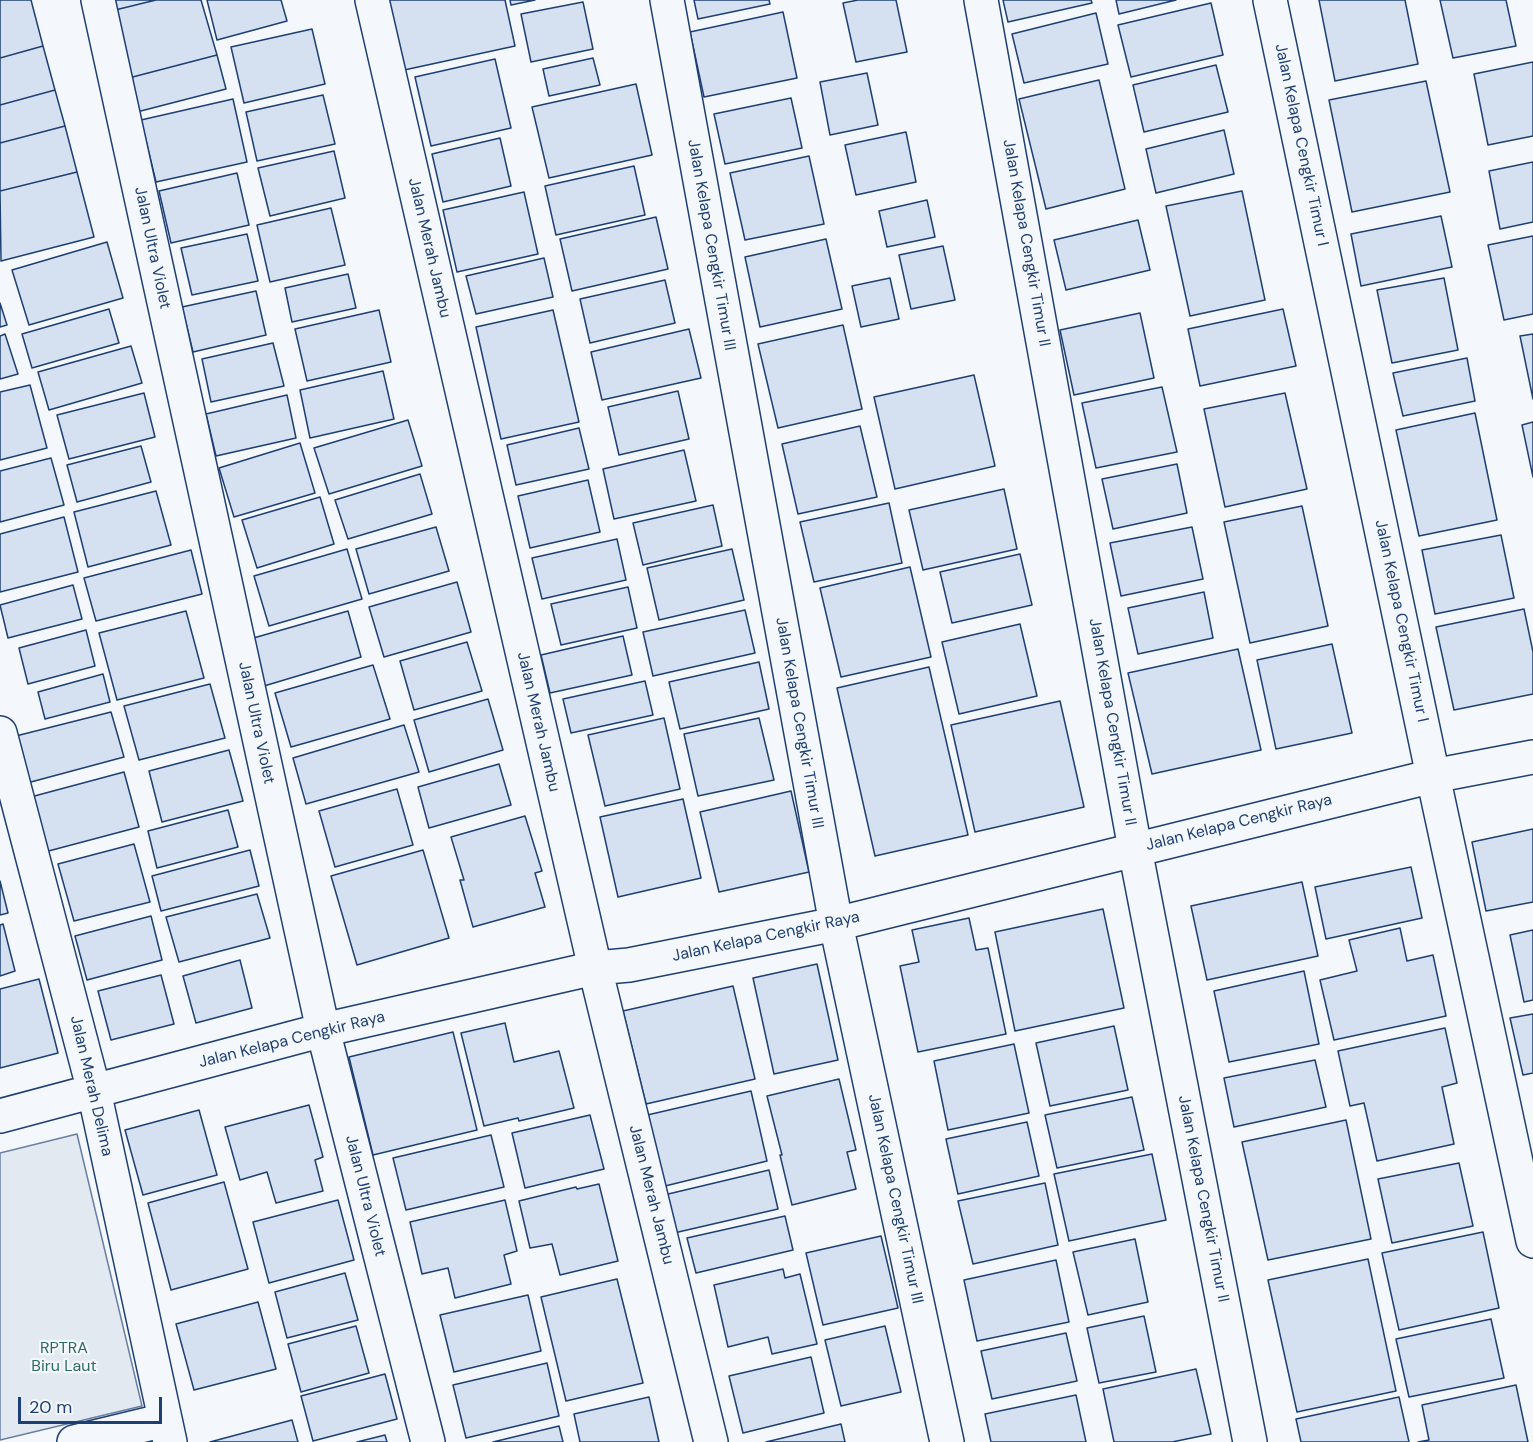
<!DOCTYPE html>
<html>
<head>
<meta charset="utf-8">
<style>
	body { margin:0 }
	#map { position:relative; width:1533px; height:1442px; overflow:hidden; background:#f4f7fb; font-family:"DM Sans",sans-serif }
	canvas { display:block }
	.scale { position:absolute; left:18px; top:1397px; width:144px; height:27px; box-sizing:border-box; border:3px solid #1d3f73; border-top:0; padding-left:8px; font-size:18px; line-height:21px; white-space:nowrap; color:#1d3f73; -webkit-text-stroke:4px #f4f7fb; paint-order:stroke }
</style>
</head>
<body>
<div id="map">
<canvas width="1533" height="1442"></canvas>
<div class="scale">20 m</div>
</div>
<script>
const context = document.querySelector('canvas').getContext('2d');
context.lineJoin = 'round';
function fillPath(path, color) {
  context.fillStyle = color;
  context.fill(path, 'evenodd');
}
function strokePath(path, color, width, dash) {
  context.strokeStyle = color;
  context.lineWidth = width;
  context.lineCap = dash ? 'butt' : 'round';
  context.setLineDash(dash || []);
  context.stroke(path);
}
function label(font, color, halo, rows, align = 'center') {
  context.font = font + ' "DM Sans",sans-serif';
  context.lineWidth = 4.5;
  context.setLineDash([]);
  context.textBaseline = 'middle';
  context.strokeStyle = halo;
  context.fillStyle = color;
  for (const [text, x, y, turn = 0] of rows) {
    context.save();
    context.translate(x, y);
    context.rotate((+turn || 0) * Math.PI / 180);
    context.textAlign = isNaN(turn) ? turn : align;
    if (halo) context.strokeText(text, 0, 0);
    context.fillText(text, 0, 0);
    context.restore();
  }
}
const green = new Path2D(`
	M 77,1134 L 142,1406 L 0,1440 L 0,1153 Z`);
const building = new Path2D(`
	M 0,0 L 31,0 L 43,46 L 0,58 Z
	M 104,0 L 156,0 L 107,12 Z
	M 156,0 L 201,0 L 217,55 L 125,79 L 107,12 Z
	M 207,0 L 281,0 L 287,21 L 217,40 Z
	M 378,0 L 505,0 L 515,46 L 395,72 Z
	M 510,0 L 535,0 L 511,5 Z
	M 694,0 L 769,0 L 770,4 L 698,19 Z
	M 858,0 L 896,0 L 907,52 L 856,62 L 843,3 Z
	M 1003,0 L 1091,0 L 1092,3 L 1008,22 Z
	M 1116,0 L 1176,0 L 1119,14 Z
	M 1319,0 L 1405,0 L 1418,64 L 1335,81 Z
	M 1440,0 L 1506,0 L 1516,46 L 1453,58 Z
	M 583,2 L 593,49 L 531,62 L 521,14 Z
	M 1211,3 L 1223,55 L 1131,77 L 1118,25 Z
	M 783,12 L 797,78 L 704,97 L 690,32 Z
	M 1096,13 L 1108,64 L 1024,83 L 1012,34 Z
	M 312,29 L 325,84 L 244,103 L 231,47 Z
	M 43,46 L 55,90 L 0,105 L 0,58 Z
	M 217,55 L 226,89 L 133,113 L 125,79 Z
	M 593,58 L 600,85 L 549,96 L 543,69 Z
	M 495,59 L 511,128 L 431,146 L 415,77 Z
	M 1533,62 L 1533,136 L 1488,145 L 1474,74 Z
	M 1216,65 L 1228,112 L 1144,132 L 1133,85 Z
	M 867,73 L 878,125 L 830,135 L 820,82 Z
	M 1099,80 L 1125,189 L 1046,209 L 1019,99 Z
	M 1426,81 L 1450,192 L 1352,212 L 1329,100 Z
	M 636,84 L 652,155 L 549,178 L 532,107 Z
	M 55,90 L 65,126 L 0,143 L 0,105 Z
	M 323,95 L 335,144 L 257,161 L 246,112 Z
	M 791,98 L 802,148 L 725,164 L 714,114 Z
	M 233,99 L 247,162 L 156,182 L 141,120 Z
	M 65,126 L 77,172 L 0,191 L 0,143 Z
	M 1224,130 L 1234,174 L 1156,193 L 1146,149 Z
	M 906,132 L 916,182 L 856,195 L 845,145 Z
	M 500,138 L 511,186 L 443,202 L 432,154 Z
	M 334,151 L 345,198 L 270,216 L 258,168 Z
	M 809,156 L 824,224 L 745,240 L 730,173 Z
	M 1533,162 L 1533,222 L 1500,229 L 1489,171 Z
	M 634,166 L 645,215 L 556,235 L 545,186 Z
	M 77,172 L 94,237 L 1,261 L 0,191 Z
	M 237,173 L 249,225 L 171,243 L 159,191 Z
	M 1242,191 L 1265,300 L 1190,316 L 1166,206 Z
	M 524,192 L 538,254 L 457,272 L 443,210 Z
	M 927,200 L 935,237 L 887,247 L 879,211 Z
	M 331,208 L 345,265 L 270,282 L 257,225 Z
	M 1441,216 L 1452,267 L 1361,286 L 1351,234 Z
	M 656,217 L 668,269 L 572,291 L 560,239 Z
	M 1138,220 L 1150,270 L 1066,290 L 1054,240 Z
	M 247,234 L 258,281 L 192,295 L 181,248 Z
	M 1533,236 L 1533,314 L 1504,320 L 1488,245 Z
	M 826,239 L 842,309 L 760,327 L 745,257 Z
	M 107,242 L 123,298 L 29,325 L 12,270 Z
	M 943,246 L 955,300 L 911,309 L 899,255 Z
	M 544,258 L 553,297 L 476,314 L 466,276 Z
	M 348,274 L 356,308 L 292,322 L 285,288 Z
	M 890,278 L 899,319 L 861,327 L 852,286 Z
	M 1444,278 L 1458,350 L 1392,363 L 1377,290 Z
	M 665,280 L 675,323 L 590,343 L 580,299 Z
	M 256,291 L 266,335 L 193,352 L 182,307 Z
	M 0,303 L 7,325 L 0,327 Z
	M 109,309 L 119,343 L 32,368 L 22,334 Z
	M 1283,309 L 1296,366 L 1200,386 L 1188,329 Z
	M 379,310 L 391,362 L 307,381 L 295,329 Z
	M 553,310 L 579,422 L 501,439 L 476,327 Z
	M 1140,313 L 1154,378 L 1074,395 L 1060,330 Z
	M 843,325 L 862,409 L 778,428 L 758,344 Z
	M 689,329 L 701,378 L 602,400 L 591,352 Z
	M 5,334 L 18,374 L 0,379 L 0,336 Z
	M 1533,334 L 1533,399 L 1520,336 Z
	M 273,343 L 284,386 L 211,402 L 202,359 Z
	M 131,346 L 142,383 L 49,410 L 38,372 Z
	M 1467,358 L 1475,401 L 1403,416 L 1393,373 Z
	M 383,371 L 394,419 L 310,438 L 300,390 Z
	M 974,375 L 995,466 L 895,489 L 874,397 Z
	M 30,385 L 47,448 L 0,460 L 0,392 Z
	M 1162,387 L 1177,452 L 1096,468 L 1082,403 Z
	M 678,391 L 689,439 L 619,455 L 608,407 Z
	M 144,393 L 155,437 L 69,459 L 57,415 Z
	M 1285,393 L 1307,489 L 1225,507 L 1204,409 Z
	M 287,395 L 296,438 L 216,456 L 206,414 Z
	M 1475,413 L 1497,520 L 1419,536 L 1396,430 Z
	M 408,420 L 422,466 L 329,494 L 314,448 Z
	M 1533,422 L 1533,477 L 1522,425 Z
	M 860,426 L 877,497 L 798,514 L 782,444 Z
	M 579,428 L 589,469 L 516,485 L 507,445 Z
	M 300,443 L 315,493 L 234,517 L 219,468 Z
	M 141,446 L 151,482 L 77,502 L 67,465 Z
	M 684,450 L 696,501 L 614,519 L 603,469 Z
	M 51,458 L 64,505 L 0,522 L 0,471 Z
	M 1177,464 L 1187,513 L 1113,529 L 1102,479 Z
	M 420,474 L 432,514 L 348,539 L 335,500 Z
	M 588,480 L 600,532 L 530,548 L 518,496 Z
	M 1004,489 L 1017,549 L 923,570 L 909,510 Z
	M 156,491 L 171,545 L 88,567 L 74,512 Z
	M 320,497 L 334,544 L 257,568 L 242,520 Z
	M 889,503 L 902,563 L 814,582 L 800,522 Z
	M 713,505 L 722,546 L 643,565 L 633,523 Z
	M 1302,506 L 1328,626 L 1250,643 L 1224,522 Z
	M 64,517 L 78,572 L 0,592 L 0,534 Z
	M 436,527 L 449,571 L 369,594 L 356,549 Z
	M 1192,527 L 1203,579 L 1121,596 L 1110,543 Z
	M 1501,535 L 1514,598 L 1435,614 L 1422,550 Z
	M 617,539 L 626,580 L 542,599 L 532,558 Z
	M 347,549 L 362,599 L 269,626 L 254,576 Z
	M 732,549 L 744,600 L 659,620 L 647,568 Z
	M 191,550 L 202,594 L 96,621 L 84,578 Z
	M 1020,554 L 1032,605 L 952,623 L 940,572 Z
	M 910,567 L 931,657 L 841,677 L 820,588 Z
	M 457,582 L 471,632 L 384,657 L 369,607 Z
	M 73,585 L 82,619 L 8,638 L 0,605 Z
	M 628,587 L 637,628 L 561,645 L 551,604 Z
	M 1204,592 L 1213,638 L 1138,654 L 1128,608 Z
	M 1524,609 L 1533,652 L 1533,694 L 1454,710 L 1436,627 Z
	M 745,610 L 755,653 L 653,676 L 643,632 Z
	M 186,611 L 204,678 L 117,700 L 99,633 Z
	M 348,611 L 361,657 L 264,686 L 250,639 Z
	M 1020,624 L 1037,696 L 959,714 L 942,642 Z
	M 86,630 L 95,666 L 28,684 L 19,648 Z
	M 623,636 L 632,675 L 550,693 L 541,655 Z
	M 467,642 L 482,691 L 414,710 L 400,661 Z
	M 1332,644 L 1352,733 L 1276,749 L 1257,660 Z
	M 1238,649 L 1261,750 L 1152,774 L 1128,673 Z
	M 759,662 L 769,709 L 680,729 L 669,682 Z
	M 373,665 L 390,719 L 291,747 L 275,693 Z
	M 929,667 L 968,835 L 875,856 L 837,688 Z
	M 103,674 L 110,702 L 45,719 L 38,692 Z
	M 645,681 L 653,715 L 571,733 L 563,699 Z
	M 210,684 L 225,738 L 139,760 L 124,706 Z
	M 488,699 L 503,750 L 429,772 L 414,720 Z
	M 1060,701 L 1084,807 L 975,832 L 951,725 Z
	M 111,712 L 124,757 L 16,786 L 4,739 Z
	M 664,718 L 680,789 L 605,806 L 588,735 Z
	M 759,718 L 774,780 L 698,796 L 684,734 Z
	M 404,725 L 419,772 L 306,804 L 293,758 Z
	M 229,750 L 243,801 L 162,822 L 149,771 Z
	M 499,764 L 511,805 L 429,828 L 418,787 Z
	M 124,772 L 139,827 L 41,853 L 27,798 Z
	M 397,789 L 413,845 L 335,867 L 319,811 Z
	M 791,791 L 809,872 L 719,892 L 700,812 Z
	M 683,799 L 701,878 L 618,897 L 600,817 Z
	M 228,810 L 238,847 L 157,868 L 148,831 Z
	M 525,816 L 542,871 L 535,873 L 545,907 L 473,927 L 460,880 L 464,880 L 451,837 Z
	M 1533,829 L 1533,902 L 1486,911 L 1472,842 Z
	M 134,844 L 150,902 L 74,921 L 58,864 Z
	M 250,850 L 259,886 L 161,911 L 152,876 Z
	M 423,850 L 449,938 L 357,965 L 331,876 Z
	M 1411,867 L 1422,918 L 1326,939 L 1315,887 Z
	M 0,881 L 8,913 L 0,915 Z
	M 1302,882 L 1318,956 L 1207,980 L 1191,906 Z
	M 257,894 L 270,938 L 179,962 L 166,917 Z
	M 1103,909 L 1124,1008 L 1015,1031 L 995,932 Z
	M 151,916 L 162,960 L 87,980 L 75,936 Z
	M 969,918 L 976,950 L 988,948 L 1006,1034 L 918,1052 L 900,966 L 919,962 L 912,930 Z
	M 3,924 L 15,971 L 0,976 L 0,925 Z
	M 1400,928 L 1407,961 L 1433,955 L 1446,1016 L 1334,1040 L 1320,980 L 1357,971 L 1349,940 Z
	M 1533,930 L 1533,1000 L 1524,1002 L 1510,935 Z
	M 240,960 L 252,1008 L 196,1023 L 183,976 Z
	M 817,964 L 838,1060 L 774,1074 L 753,978 Z
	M 1304,971 L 1319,1044 L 1229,1062 L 1214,991 Z
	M 161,975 L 174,1024 L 111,1040 L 98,991 Z
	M 39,979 L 58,1053 L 0,1068 L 0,989 Z
	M 733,986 L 755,1079 L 646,1104 L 623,1011 Z
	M 1533,1014 L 1533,1073 L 1523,1075 L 1510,1018 Z
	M 505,1023 L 514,1062 L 559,1051 L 574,1108 L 519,1121 L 518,1118 L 484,1126 L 461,1033 Z
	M 1114,1026 L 1128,1090 L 1050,1106 L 1036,1043 Z
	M 1445,1028 L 1457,1083 L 1442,1087 L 1454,1144 L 1377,1161 L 1364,1103 L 1350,1106 L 1338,1051 Z
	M 453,1032 L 477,1130 L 373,1155 L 349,1057 Z
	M 1014,1044 L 1029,1113 L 948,1130 L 934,1061 Z
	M 1315,1060 L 1326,1107 L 1234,1127 L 1224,1078 Z
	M 839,1079 L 856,1150 L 847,1152 L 856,1189 L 792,1205 L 780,1155 L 782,1155 L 767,1096 Z
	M 751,1091 L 767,1161 L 661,1187 L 643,1116 Z
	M 1132,1097 L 1144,1150 L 1057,1168 L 1045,1115 Z
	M 309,1105 L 323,1157 L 315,1160 L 323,1191 L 276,1203 L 267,1172 L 240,1180 L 225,1127 Z
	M 199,1110 L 217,1175 L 143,1195 L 125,1130 Z
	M 590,1115 L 604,1169 L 525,1188 L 512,1133 Z
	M 1346,1120 L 1371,1239 L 1268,1260 L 1242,1142 Z
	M 1027,1122 L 1039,1176 L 958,1194 L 946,1139 Z
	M 491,1135 L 504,1187 L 406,1210 L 393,1158 Z
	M 1152,1154 L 1166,1220 L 1069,1241 L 1054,1174 Z
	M 1459,1163 L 1473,1226 L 1392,1243 L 1378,1179 Z
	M 769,1170 L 778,1209 L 674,1233 L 664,1195 Z
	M 224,1182 L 248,1269 L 171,1290 L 148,1203 Z
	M 1045,1183 L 1058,1245 L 973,1264 L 958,1201 Z
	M 599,1184 L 618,1261 L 560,1275 L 552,1244 L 530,1248 L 519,1201 L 576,1187 L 577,1189 Z
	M 338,1200 L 354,1260 L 269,1283 L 253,1222 Z
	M 505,1200 L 517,1251 L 504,1255 L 511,1284 L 455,1298 L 448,1268 L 422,1274 L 410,1222 Z
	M 785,1216 L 793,1250 L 696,1273 L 687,1238 Z
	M 1483,1232 L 1499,1308 L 1399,1330 L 1382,1253 Z
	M 881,1236 L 898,1308 L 823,1325 L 806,1253 Z
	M 1135,1239 L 1148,1302 L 1088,1315 L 1073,1252 Z
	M 1368,1259 L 1396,1391 L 1297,1412 L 1268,1280 Z
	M 1056,1260 L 1069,1322 L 977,1341 L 964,1280 Z
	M 783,1269 L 785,1278 L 800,1274 L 817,1344 L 772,1354 L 768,1337 L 728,1347 L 714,1285 Z
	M 345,1273 L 358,1320 L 287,1338 L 275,1292 Z
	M 617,1279 L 643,1383 L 566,1401 L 541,1297 Z
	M 528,1295 L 541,1351 L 454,1372 L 440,1315 Z
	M 258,1302 L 276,1369 L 194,1390 L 176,1324 Z
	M 1144,1316 L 1156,1372 L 1099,1383 L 1087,1328 Z
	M 1491,1319 L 1504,1378 L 1409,1397 L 1396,1339 Z
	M 356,1326 L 369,1373 L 301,1392 L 288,1344 Z
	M 885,1326 L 901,1392 L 841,1406 L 825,1340 Z
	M 1066,1333 L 1077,1381 L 992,1399 L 981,1351 Z
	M 811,1357 L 824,1413 L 743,1433 L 729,1376 Z
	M 547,1363 L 559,1416 L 466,1438 L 453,1385 Z
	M 1196,1369 L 1211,1434 L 1172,1442 L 1114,1442 L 1103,1389 Z
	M 385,1374 L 397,1419 L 313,1441 L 301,1396 Z
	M 1516,1385 L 1528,1442 L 1418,1442 L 1429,1440 L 1422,1405 Z
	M 1076,1395 L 1086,1442 L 991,1442 L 985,1414 Z
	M 649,1397 L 659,1442 L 580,1442 L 574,1414 Z
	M 1399,1397 L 1409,1442 L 1301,1442 L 1296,1419 Z
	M 292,1420 L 298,1442 L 210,1442 Z
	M 841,1424 L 845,1442 L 766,1442 Z
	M 559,1426 L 563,1442 L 493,1442 Z
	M 385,1435 L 387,1442 L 357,1442 Z`);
const minor = new Path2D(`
	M 98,0 L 323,1030 L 428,1442
	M 372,0 L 595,968 L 711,1442
	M 667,0 L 836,924 L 947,1442
	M 981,0 L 1135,849 L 1250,1442
	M 1270,0 L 1433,776 L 1533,1241
	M 0,733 L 94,1091 L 170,1442
	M 0,1116 L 323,1030 L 595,968 L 629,965 L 836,924 L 1433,776 L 1533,757
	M 74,1442 L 165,1420`);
const streetNames = [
	["Jalan Kelapa Cengkir Timur I",1301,145,78],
	["Jalan Kelapa Cengkir Timur II",1026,243,80],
	["Jalan Kelapa Cengkir Timur III",711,245,80],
	["Jalan Ultra Violet",152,248,78],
	["Jalan Merah Jambu",429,248,77],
	["Jalan Kelapa Cengkir Timur I",1401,621,78],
	["Jalan Merah Jambu",538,722,77],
	["Jalan Kelapa Cengkir Timur II",1112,722,80],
	["Jalan Ultra Violet",256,723,78],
	["Jalan Kelapa Cengkir Timur III",799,723,80],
	["Jalan Kelapa Cengkir Raya",1239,823,-14],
	["Jalan Kelapa Cengkir Raya",766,937,-12],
	["Jalan Kelapa Cengkir Raya",292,1040,-14],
	["Jalan Merah Delima",91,1086,77],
	["Jalan Merah Jambu",651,1195,76],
	["Jalan Ultra Violet",365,1196,76],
	["Jalan Kelapa Cengkir Timur III",895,1199,78],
	["Jalan Kelapa Cengkir Timur II",1203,1199,79]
];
const parkNames = [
	["RPTRA",64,1349],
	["Biru Laut",64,1367]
];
fillPath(green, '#e3e9f0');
strokePath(green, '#687fa3', 1.5);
fillPath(building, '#d5e0f0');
strokePath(building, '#1d3f73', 1.5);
strokePath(minor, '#1d3f73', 36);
strokePath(minor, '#f4f7fb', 33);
label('16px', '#1d3f73', '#f4f7fb', streetNames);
label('16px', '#2c6c60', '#f4f7fb', parkNames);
</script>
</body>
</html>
